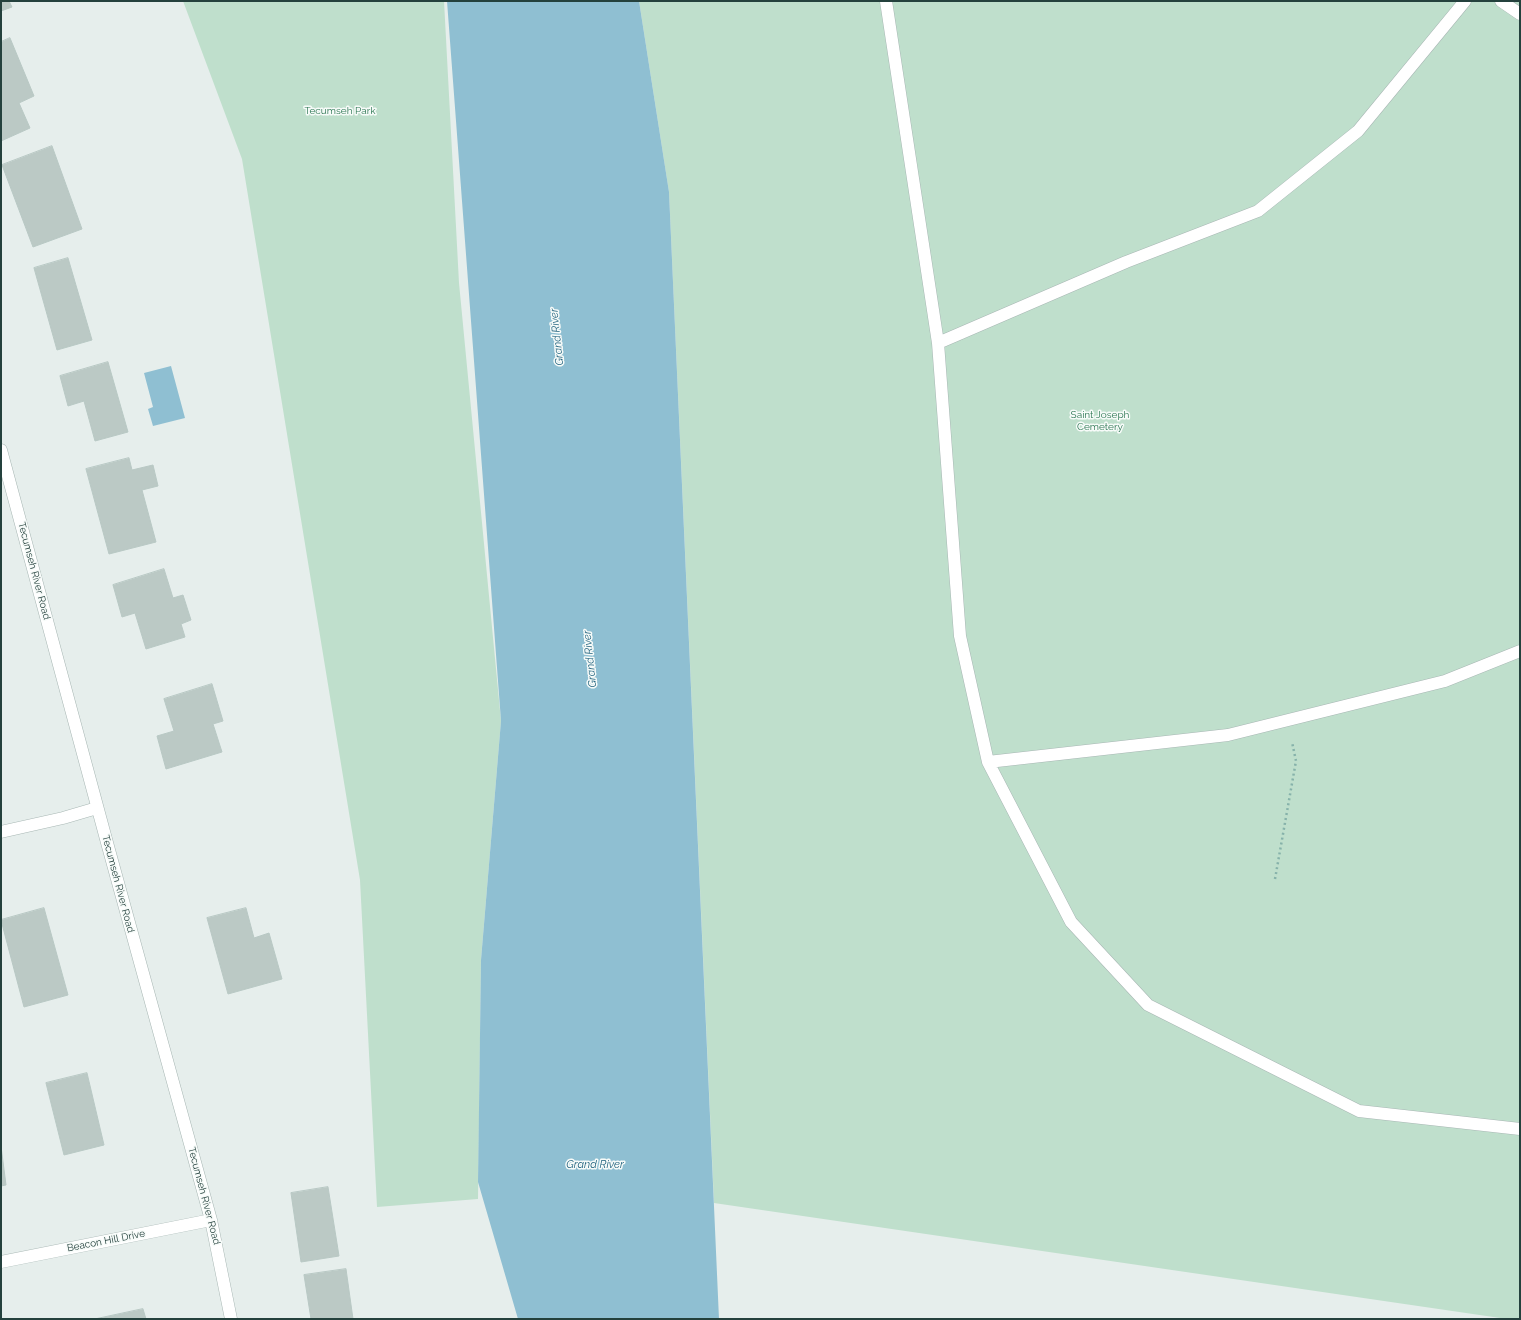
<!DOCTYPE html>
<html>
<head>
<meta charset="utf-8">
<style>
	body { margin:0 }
	#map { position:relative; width:1521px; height:1320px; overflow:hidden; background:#e6eeec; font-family:Raleway,sans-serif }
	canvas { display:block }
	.frame { position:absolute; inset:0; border:2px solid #24413d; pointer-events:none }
</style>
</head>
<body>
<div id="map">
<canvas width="1521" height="1320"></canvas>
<div class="frame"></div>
</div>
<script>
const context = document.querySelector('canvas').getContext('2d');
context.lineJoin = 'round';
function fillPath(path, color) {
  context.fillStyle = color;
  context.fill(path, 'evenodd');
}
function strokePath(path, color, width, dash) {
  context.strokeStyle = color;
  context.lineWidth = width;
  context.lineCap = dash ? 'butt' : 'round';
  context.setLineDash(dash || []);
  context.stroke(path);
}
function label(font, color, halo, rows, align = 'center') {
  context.font = font + ' Raleway,sans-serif';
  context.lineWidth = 3;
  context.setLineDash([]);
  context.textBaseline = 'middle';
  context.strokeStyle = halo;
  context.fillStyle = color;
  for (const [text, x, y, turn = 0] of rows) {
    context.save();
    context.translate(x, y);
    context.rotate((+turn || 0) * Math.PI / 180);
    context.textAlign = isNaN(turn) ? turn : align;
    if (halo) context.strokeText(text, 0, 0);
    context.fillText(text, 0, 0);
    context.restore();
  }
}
const green = new Path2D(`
	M 183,1 L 444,1 L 459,283 L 501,721 L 481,960 L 478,1199 L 377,1207 L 360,880 L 242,159 Z
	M 639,1 L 1520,1 L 1520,1319 L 1507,1319 L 714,1203 L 669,192 Z`);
const water = new Path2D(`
	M 447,1 L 639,1 L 669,192 L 719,1319 L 518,1319 L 478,1182 L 481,960 L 501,721 Z
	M 171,366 L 185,418 L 153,426 L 148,409 L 153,407 L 144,373 Z`);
const building = new Path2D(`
	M 1,1 L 9,1 L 12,7 L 1,11 Z
	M 10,38 L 34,96 L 19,103 L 30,128 L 1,141 L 1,42 Z
	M 52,146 L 82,229 L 33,247 L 2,165 Z
	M 68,258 L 92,340 L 57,350 L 34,268 Z
	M 108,362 L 128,432 L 95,441 L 84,401 L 68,406 L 60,376 Z
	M 129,458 L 132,470 L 153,465 L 158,486 L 142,490 L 156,542 L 109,554 L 86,469 Z
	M 164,569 L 173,598 L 183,595 L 191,620 L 181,624 L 185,637 L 146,649 L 135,613 L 122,617 L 113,585 Z
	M 212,684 L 223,721 L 213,724 L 222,752 L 166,769 L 157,736 L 174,731 L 164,699 Z
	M 44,908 L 68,995 L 24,1007 L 1,920 Z
	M 246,908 L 254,938 L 269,933 L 282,979 L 228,994 L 207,918 Z
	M 87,1073 L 104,1145 L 64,1155 L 46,1083 Z
	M 1,1146 L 6,1185 L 1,1186 Z
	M 328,1187 L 339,1256 L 301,1262 L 291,1193 Z
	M 346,1269 L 353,1319 L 311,1319 L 304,1275 Z
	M 143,1309 L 146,1319 L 95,1319 Z`);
const path = new Path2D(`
	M 1275,879 L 1296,761 L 1292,742`);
const service = new Path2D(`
	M 886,1 L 938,343 L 960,636 L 988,762 L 1071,922 L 1148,1005 L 1359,1111 L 1520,1129
	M 1501,1 L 1520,14
	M 938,343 L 1126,262 L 1258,211 L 1358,131 L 1465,1
	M 988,762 L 1228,735 L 1445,681 L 1520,651`);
const minor = new Path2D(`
	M 1,450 L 106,839 L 211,1220 L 231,1319
	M 1,832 L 63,818 L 97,808
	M 1,1262 L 211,1220`);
const parkNames = [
	["Tecumseh Park",340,111],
	["Saint Joseph",1100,415],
	["Cemetery",1100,427]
];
const streetNames = [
	["Tecumseh River Road",34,571,75],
	["Tecumseh River Road",118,884,75],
	["Tecumseh River Road",204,1196,75],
	["Beacon Hill Drive",106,1241,-11]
];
const waterNames = [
	["Grand River",557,337,-96],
	["Grand River",590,659,-96],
	["Grand River",595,1165]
];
fillPath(green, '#bfdfcc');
fillPath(water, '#8fbfd2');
fillPath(building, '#bbc9c5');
strokePath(building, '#b8c8c4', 1);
strokePath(service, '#a8b7b4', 13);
strokePath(minor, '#a8b7b4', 13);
strokePath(path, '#86b2aa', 2.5, [2, 3]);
strokePath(service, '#fff', 12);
strokePath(minor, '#fff', 12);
label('10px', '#2e7854', '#f7fbf9', parkNames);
label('10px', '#24413d', '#f7fbf9', streetNames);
label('italic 11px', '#1e617d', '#f7fbf9', waterNames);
</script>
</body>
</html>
